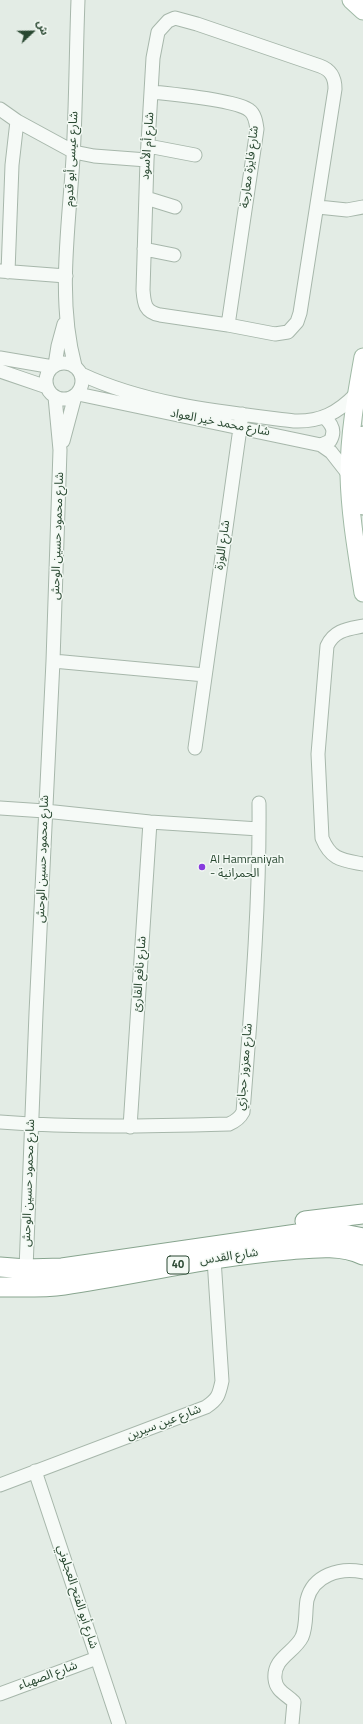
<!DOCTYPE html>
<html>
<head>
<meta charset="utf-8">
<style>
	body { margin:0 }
	#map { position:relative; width:363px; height:1724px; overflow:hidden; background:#e3ece5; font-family:"Titillium Web","Noto Sans Arabic",sans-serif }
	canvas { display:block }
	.north { position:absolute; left:12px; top:12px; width:40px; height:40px; -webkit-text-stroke:3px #f3f9f4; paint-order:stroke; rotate:68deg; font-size:11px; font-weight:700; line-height:16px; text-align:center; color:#284730 }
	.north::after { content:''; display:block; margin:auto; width:14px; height:18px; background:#284730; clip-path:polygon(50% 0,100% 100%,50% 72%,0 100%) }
</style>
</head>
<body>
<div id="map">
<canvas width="363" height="1724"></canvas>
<div class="north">ش</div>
</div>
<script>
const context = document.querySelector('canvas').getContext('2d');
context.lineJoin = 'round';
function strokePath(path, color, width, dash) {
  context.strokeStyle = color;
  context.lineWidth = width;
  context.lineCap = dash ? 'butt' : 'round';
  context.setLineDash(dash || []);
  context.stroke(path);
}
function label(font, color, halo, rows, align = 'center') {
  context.font = font + ' "Titillium Web","Noto Sans Arabic",sans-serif';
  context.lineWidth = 3;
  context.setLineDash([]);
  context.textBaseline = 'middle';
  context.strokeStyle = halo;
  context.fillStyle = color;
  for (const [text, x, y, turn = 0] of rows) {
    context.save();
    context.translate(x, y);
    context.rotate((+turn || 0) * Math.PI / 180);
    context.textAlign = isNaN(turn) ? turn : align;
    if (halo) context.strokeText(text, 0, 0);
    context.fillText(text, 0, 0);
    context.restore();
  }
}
const minor = new Path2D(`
	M 175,18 L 197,24 L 320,66 C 331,70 335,77 335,89 L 300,313 L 297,322 L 288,332 L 275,334 L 228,325 L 160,315 C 145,312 144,304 143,290 L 147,160 L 153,58 L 158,32 L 168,21 Z
	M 152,92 C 172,94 236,100 249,110 C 255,114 256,122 257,129 L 228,325
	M 0,109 L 17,121 L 74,152 L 94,156 L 147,160
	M 148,146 L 195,155
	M 146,198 L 175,207
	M 318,207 L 347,210 L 363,207
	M 144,249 L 174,255
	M 0,271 L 66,276
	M 8,272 L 12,165 L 17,121
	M 0,358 L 53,367
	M46 381a18 18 0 1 1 36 0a18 18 0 1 1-36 0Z
	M 55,365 L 58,346 L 64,324
	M 75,366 C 57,299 69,226 73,158 C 76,105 76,52 78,0
	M 0,371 L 47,387
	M 81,374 C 147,405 222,412 294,421 C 320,422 338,413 356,394
	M 78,394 L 321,445 L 331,452 L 349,475
	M 63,441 L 75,396
	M 321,445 L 330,441 C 336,431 332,424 324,417
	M 363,626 C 348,629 334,630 327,646 L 318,754 L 322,838 C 331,860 342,860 363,864
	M 53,661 L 205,675
	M 195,748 L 242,414
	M 0,808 L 45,811 L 150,822 L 259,829
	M 0,1122 C 76,1128 153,1126 229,1124 C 236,1121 240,1118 243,1112 C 251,1009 260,905 259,803
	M 130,1127 L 150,822
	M 26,1269 L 36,1013 L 53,661 L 60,450 L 55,397
	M 35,1471 L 119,1724
	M 0,1485 L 206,1407 C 218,1399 219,1395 222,1381 L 214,1259
	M 0,1694 L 97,1658
	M 292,1724 L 294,1702 C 286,1694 276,1691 275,1679 C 273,1658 294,1653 302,1637 C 307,1625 305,1612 307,1600 C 313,1575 340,1567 363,1572`);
const major = new Path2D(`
	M 351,0 L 363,11
	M 363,357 C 356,396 349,435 349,475 C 350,515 357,554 363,593`);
const highway = new Path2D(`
	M 363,436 L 362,473 L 363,505
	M 305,1221 L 363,1214
	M 0,1267 L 26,1269 L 62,1268 L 304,1233 L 328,1231 L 363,1238
	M 0,1287 C 21,1287 43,1288 64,1285 C 139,1274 212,1256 288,1250 C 312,1248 341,1244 363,1255`);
const markers = [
	[202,867,4,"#873bde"]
];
const shields = [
	[178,1265,22]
];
const shieldNames = [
	["40",178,1265]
];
const streetNames = [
	["شارع أم الأسود",148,146,-86],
	["شارع عيسى أبو قدوم",72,159,-87],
	["شارع فايزة معارجة",250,167,-83],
	["شارع محمد خير العواد",220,423,11],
	["شارع محمود حسين الوحش",58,536,-88],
	["شارع اللوزة",223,545,-82],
	["شارع محمود حسين الوحش",43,859,-88],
	["شارع نافع القارئ",140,974,-86],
	["شارع معزوز حجازي",245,1067,-85],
	["شارع محمود حسين الوحش",29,1183,-88],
	["شارع القدس",229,1257,-8],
	["شارع عين سيرين",164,1423,-21],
	["شارع أبو الفتح العجلوني",77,1597,72],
	["شارع الصهباء",48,1676,-20]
];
const poiNames = [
	["Al Hamraniyah",210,860],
	["- الحمرانية",210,874]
];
strokePath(minor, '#a7b7ab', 15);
strokePath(major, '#a0baa6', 19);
strokePath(highway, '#88a58f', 21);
strokePath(minor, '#f6faf7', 13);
strokePath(major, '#fff', 17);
strokePath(highway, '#fff', 19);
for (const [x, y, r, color] of markers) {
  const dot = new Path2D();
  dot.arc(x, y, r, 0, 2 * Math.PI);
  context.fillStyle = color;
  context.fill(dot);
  strokePath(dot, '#f3f9f4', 1.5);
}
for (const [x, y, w] of shields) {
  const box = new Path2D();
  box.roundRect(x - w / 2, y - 9, w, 18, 3);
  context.fillStyle = '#f3f9f4';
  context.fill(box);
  strokePath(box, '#284730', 1);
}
label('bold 11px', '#284730', null, shieldNames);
label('12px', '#284730', '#f3f9f4', streetNames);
label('12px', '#284730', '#f3f9f4', poiNames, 'left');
</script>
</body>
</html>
